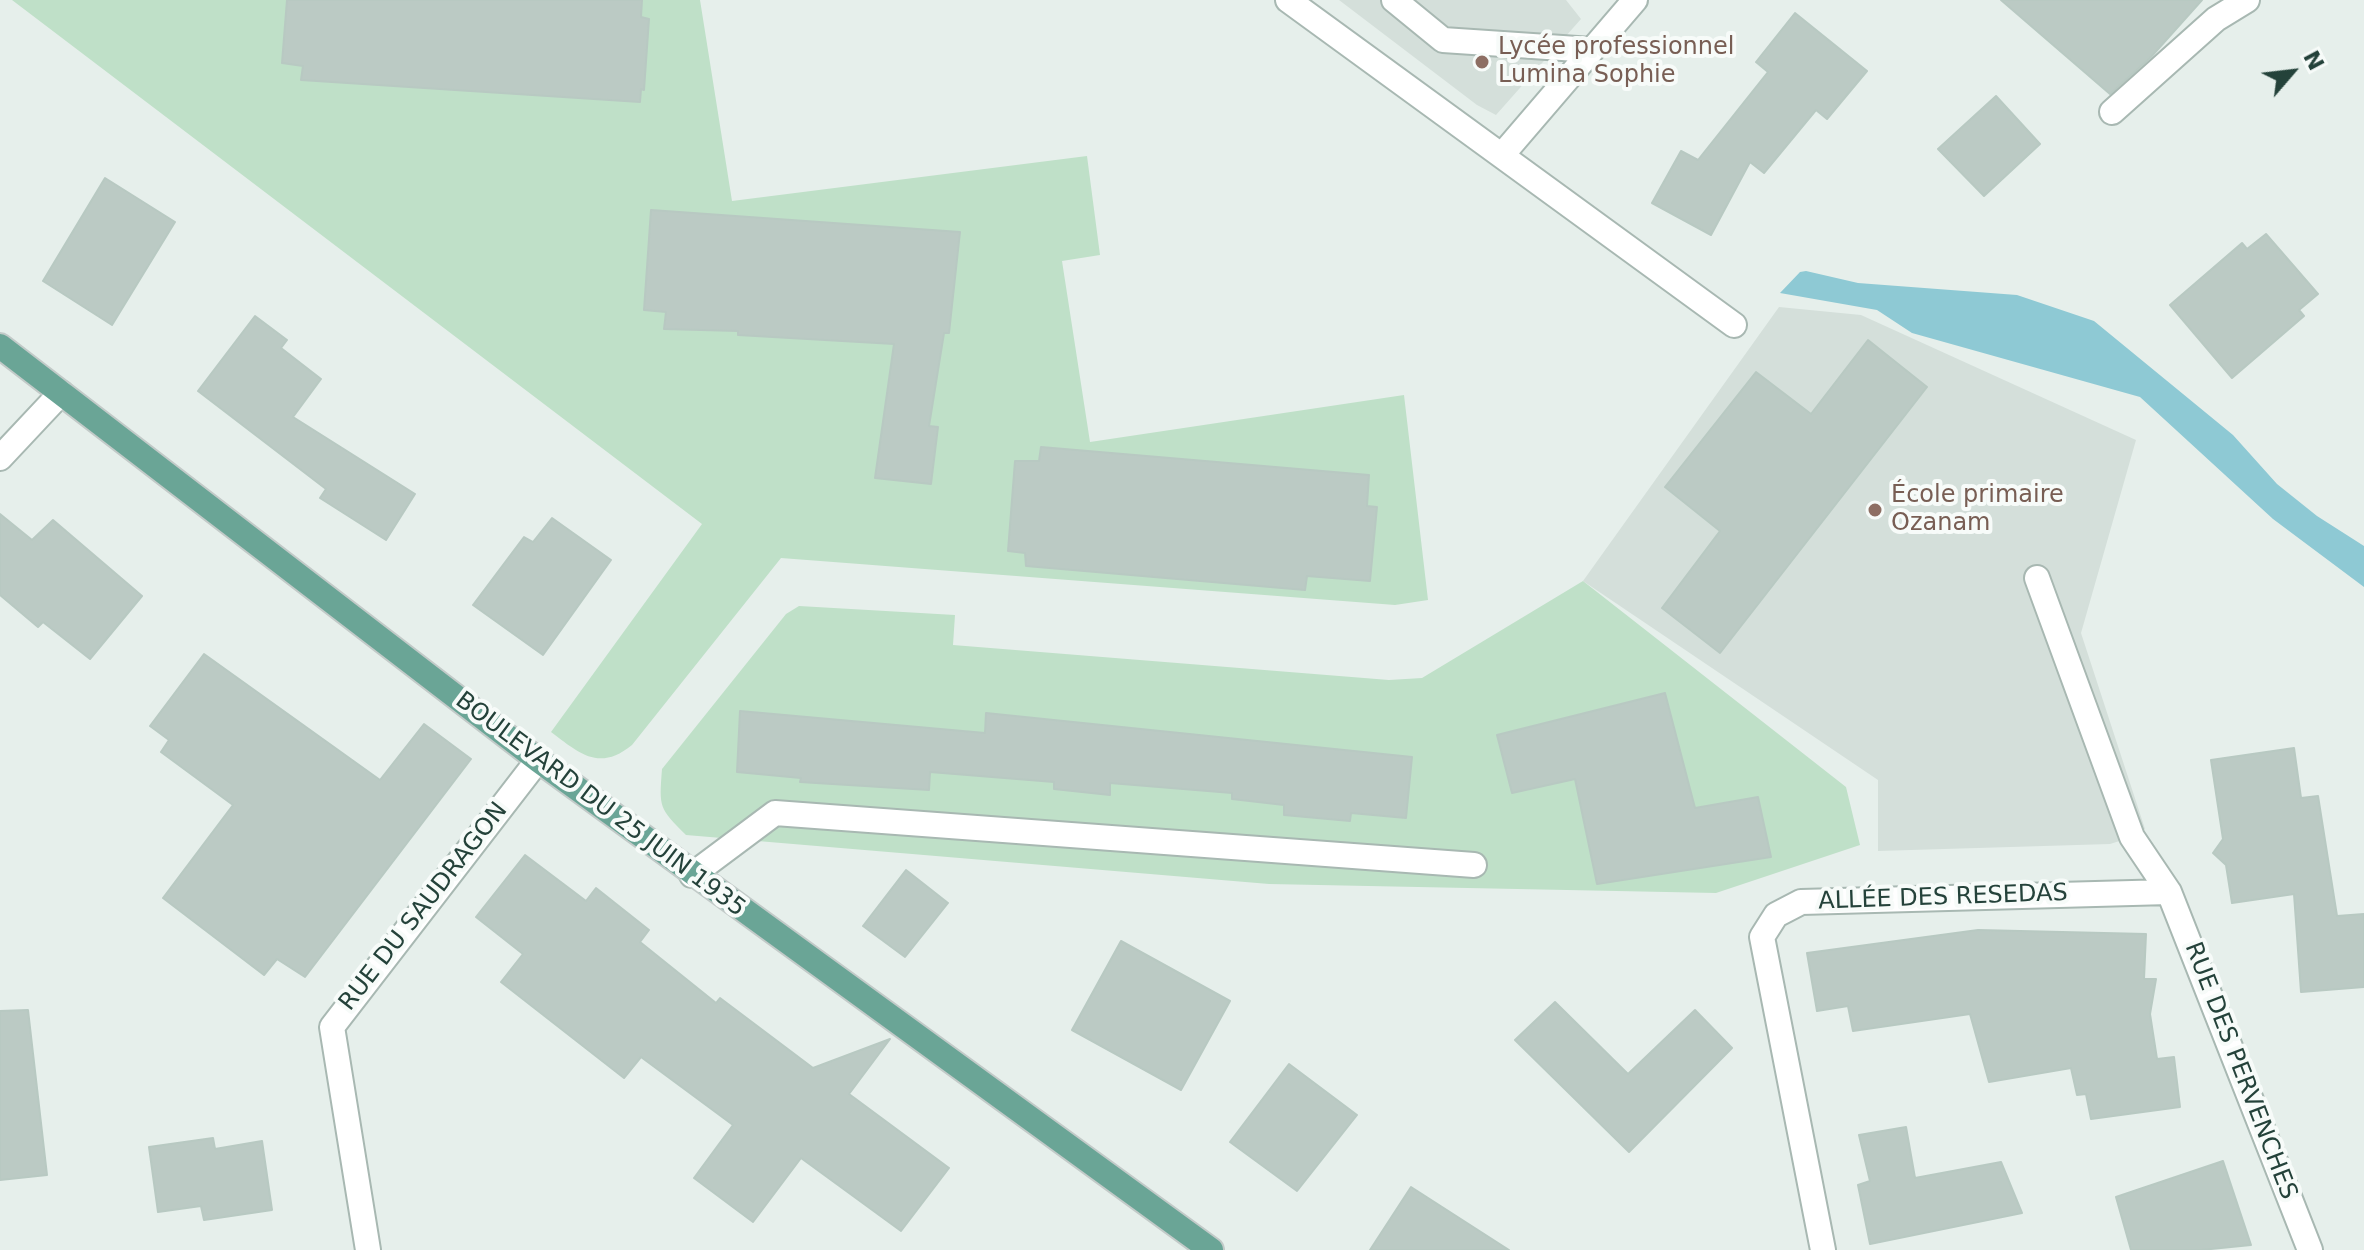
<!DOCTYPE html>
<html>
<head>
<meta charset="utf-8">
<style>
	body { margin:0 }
	#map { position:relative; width:2364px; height:1250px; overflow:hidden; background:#e6efeb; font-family:"DejaVu Sans",sans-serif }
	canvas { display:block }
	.north { position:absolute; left:2252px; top:32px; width:80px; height:80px; -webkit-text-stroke:6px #f7fbf9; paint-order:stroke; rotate:62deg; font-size:22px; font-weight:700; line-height:32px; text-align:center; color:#24423a }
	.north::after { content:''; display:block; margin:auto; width:28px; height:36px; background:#24423a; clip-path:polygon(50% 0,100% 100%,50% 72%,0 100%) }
</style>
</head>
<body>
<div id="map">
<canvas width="2364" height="1250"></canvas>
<div class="north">N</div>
</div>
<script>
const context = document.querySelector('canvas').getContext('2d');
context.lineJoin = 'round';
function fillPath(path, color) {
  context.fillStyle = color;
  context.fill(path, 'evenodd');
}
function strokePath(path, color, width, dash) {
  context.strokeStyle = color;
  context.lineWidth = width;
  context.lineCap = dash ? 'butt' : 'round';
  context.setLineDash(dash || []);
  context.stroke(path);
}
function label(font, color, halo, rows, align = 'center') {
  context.font = font + ' "DejaVu Sans",sans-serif';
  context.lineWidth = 8;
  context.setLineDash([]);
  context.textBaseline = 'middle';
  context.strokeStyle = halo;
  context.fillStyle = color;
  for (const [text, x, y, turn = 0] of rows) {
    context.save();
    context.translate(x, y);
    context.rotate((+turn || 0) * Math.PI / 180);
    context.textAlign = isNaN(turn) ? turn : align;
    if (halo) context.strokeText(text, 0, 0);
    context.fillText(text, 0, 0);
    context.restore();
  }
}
const built = new Path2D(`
	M 1339,0 L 1566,0 L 1581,19 L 1496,115 L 1477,105 Z
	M 1779,307 L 1861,315 L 2136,440 L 2081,633 L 2145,829 L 2132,837 L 2110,844 L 1878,851 L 1878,780 L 1583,581 Z`);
const green = new Path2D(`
	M 12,0 L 700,0 L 732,201 L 1087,156 L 1100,255 L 1062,261 L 1090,442 L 1404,395 L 1428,600 L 1395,605 L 781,558 L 632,745 C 599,772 579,753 551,732 L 702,524 Z
	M 1583,581 L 1846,787 L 1860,845 L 1716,893 L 1269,884 L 686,835 C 659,808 659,808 662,769 L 786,614 L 799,606 L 955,615 L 953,645 L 1389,680 L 1422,678 Z`);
const water = new Path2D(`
	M 1806,271 L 1858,283 L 2017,295 L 2094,321 L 2233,435 L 2277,484 L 2317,516 L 2364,546 L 2364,587 L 2273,519 L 2140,397 L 1912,333 L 1877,310 L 1780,293 L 1800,272 Z`);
const building = new Path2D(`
	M 287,0 L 642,0 L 641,17 L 649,19 L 644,90 L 641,89 L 640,102 L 301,80 L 303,66 L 282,63 Z
	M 2001,0 L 2202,0 L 2151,57 L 2110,94 Z
	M 1795,13 L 1867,71 L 1827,119 L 1816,110 L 1764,173 L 1750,162 L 1711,235 L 1652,203 L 1681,151 L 1698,160 L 1768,72 L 1756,62 Z
	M 1996,96 L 2040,144 L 1984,196 L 1938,149 Z
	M 105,178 L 175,222 L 112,325 L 43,281 Z
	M 651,210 L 960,232 L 949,333 L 944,333 L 929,426 L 938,427 L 931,484 L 875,478 L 894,344 L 738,335 L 738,331 L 664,329 L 666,312 L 644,310 Z
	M 2266,234 L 2318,294 L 2299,310 L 2304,316 L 2232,378 L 2170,305 L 2242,243 L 2247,249 Z
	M 255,316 L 287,340 L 281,348 L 321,379 L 293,417 L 415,494 L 386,540 L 320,498 L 326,489 L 198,391 Z
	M 1868,340 L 1927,387 L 1720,653 L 1662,608 L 1720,531 L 1665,487 L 1756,372 L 1811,414 Z
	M 1041,447 L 1369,475 L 1367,506 L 1377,507 L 1370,581 L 1307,576 L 1305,590 L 1026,566 L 1025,553 L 1008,551 L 1015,461 L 1039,461 Z
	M 0,514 L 32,540 L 53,520 L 142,596 L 90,659 L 43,622 L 38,627 L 0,595 Z
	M 552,518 L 611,560 L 543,655 L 473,605 L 524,537 L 533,542 Z
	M 204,654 L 380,780 L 424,724 L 471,759 L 305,977 L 277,959 L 264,975 L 163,898 L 233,805 L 161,752 L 169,740 L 150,726 Z
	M 1665,693 L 1695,808 L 1758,797 L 1771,857 L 1597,884 L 1575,779 L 1512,793 L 1497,735 Z
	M 740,711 L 985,733 L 986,713 L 1412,757 L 1406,818 L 1351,813 L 1350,821 L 1284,815 L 1284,805 L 1232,799 L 1232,793 L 1110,783 L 1110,795 L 1054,789 L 1054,782 L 930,772 L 929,790 L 800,782 L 801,778 L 737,772 Z
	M 2294,748 L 2301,798 L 2318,796 L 2337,916 L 2364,914 L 2364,987 L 2301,992 L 2294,894 L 2232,903 L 2226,865 L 2213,853 L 2223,839 L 2211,760 Z
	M 525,855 L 586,901 L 596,888 L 649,930 L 640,942 L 716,1003 L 720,998 L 813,1068 L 890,1039 L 849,1094 L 949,1168 L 901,1231 L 801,1158 L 753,1222 L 694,1178 L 733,1125 L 641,1057 L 624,1078 L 501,982 L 523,954 L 476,917 Z
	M 906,870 L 948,903 L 905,957 L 863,926 Z
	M 1978,930 L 2146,934 L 2144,979 L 2156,979 L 2150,1014 L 2157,1059 L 2174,1057 L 2180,1107 L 2091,1119 L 2086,1094 L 2077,1095 L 2071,1068 L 1989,1082 L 1970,1014 L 1853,1031 L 1848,1006 L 1817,1011 L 1807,953 Z
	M 1121,941 L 1230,1001 L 1181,1090 L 1072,1030 Z
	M 1555,1002 L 1628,1074 L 1695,1010 L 1732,1048 L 1629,1152 L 1515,1040 Z
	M 28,1010 L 47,1175 L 0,1180 L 0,1011 Z
	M 1289,1064 L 1357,1115 L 1297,1191 L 1230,1142 Z
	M 1906,1127 L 1915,1178 L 2001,1162 L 2022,1213 L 1870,1244 L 1858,1185 L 1870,1181 L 1859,1135 Z
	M 213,1138 L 215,1149 L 262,1141 L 272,1210 L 204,1220 L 201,1206 L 158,1212 L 149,1147 Z
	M 2223,1161 L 2251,1245 L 2201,1250 L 2131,1250 L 2116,1197 Z
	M 1411,1187 L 1509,1250 L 1370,1250 Z`);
const minor = new Path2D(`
	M 1288,0 L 1734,325
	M 1394,0 L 1443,40 L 1592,50
	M 2112,112 L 2216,19 L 2247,0
	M 1502,155 L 1635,0
	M 0,458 L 61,393
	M 2037,578 L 2132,837 L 2169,892 L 2310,1250
	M 692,875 L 775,813 L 1474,865
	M 368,1250 L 332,1027 L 538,760
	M 1823,1250 L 1762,937 L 1776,915 L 1801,902 L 2169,892`);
const major = new Path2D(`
	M 0,346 L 538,760 L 1211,1250`);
const markers = [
	[1482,62,8,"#8d6e63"],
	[1875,510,8,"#8d6e63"]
];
const educationNames = [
	["Lycée professionnel",1498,48],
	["Lumina Sophie",1498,76],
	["École primaire",1891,496],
	["Ozanam",1891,524]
];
const streetNames = [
	["BOULEVARD DU 25 JUIN 1935",600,805,37],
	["ALLÉE DES RESEDAS",1943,898,-2],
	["RUE DU SAUDRAGON",424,907,-52],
	["RUE DES PERVENCHES",2240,1071,69]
];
fillPath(built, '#d4dfda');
fillPath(green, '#bfe0c8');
fillPath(water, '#8ec9d4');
fillPath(building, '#bbcac4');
strokePath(building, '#b8c9c2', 2);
strokePath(minor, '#a8b8b2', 28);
strokePath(major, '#c2cac8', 28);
strokePath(minor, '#fff', 24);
strokePath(major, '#6aa596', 24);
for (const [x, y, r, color] of markers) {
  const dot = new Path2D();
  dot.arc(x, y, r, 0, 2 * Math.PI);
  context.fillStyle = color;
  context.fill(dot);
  strokePath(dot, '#f7fbf9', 3);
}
label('24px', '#785e54', '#f7fbf9', educationNames, 'left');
label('24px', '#24423a', '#f7fbf9', streetNames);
</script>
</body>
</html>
